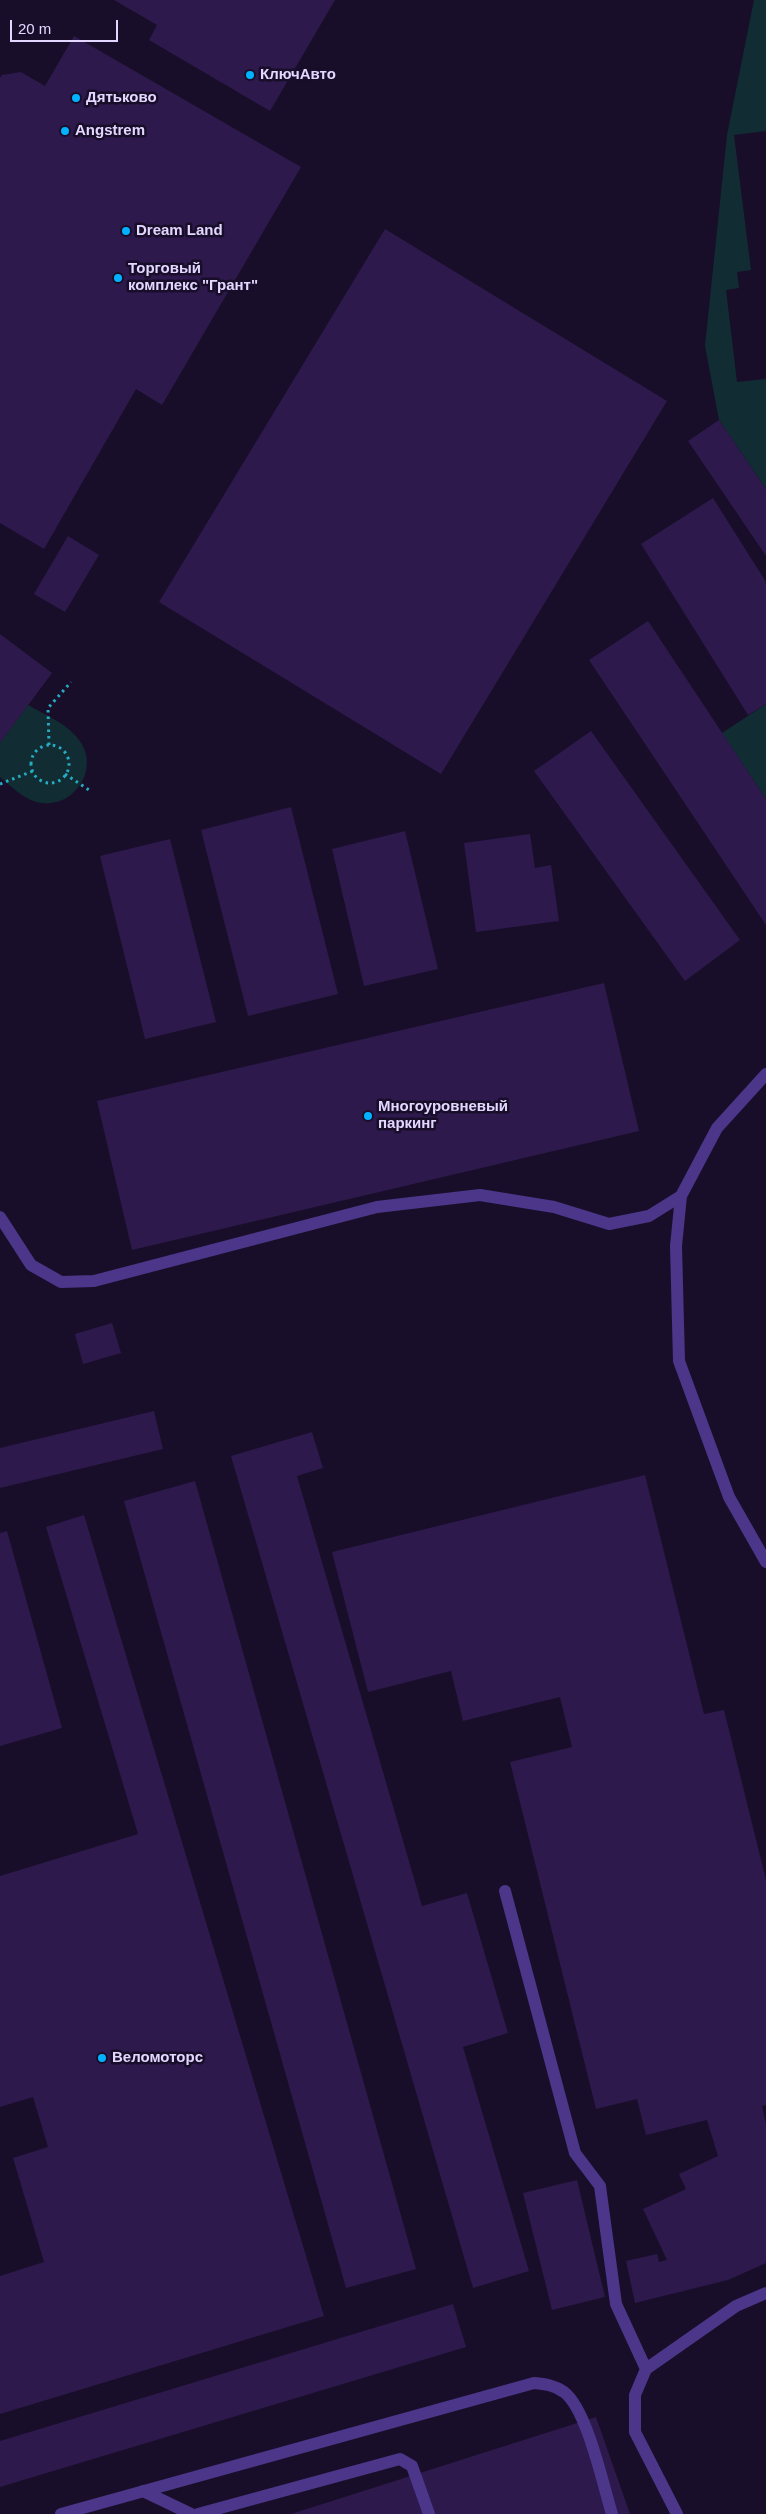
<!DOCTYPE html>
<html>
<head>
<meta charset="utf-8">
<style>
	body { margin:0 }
	#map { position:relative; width:766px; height:2514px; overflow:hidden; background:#180e29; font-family:Helvetica,sans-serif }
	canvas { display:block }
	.scale { position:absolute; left:10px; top:20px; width:108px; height:22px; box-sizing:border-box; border:2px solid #e3d6ff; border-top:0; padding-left:6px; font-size:15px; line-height:18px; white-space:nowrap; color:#e3d6ff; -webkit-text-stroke:4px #180e29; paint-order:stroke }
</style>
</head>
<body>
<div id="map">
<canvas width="766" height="2514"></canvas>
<div class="scale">20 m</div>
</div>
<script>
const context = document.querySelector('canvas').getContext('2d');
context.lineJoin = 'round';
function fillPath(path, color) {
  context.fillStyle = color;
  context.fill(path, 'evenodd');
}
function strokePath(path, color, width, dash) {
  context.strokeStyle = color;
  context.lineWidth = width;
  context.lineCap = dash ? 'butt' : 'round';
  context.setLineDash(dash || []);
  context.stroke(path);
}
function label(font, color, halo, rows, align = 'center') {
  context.font = font + ' Helvetica,sans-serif';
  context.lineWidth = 5;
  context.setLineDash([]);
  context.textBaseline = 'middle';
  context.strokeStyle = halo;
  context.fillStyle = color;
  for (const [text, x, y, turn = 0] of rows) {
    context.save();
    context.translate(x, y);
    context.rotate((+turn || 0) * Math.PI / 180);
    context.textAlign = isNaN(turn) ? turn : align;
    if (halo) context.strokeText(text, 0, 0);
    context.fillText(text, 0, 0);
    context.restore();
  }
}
const green = new Path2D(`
	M 754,0 L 766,0 L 766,131 L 734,135 L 751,270 L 737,272 L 739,288 L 726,290 L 737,382 L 766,379 L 766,489 L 719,420 L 705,346 L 727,135 Z
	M 766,704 L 766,799 L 722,733 Z
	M 28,705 C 45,715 68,724 79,740 C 100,767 76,807 42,803 C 25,801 12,787 0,777 L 0,743 Z`);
const building = new Path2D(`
	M 114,0 L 335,0 L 270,111 L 149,40 L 157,25 Z
	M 74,36 L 301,167 L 162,405 L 136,389 L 44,549 L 0,523 L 0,78 L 2,75 L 21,72 L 45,86 Z
	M 385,229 L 667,401 L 441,774 L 159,602 Z
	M 719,420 L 766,489 L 766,556 L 688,441 Z
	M 713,498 L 766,582 L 766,704 L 748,715 L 641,544 Z
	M 68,536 L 99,555 L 65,612 L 34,594 Z
	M 648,621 L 766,799 L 766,925 L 589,660 Z
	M 0,634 L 52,673 L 0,743 Z
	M 591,731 L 740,940 L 685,981 L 534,771 Z
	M 291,807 L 338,994 L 248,1016 L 201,830 Z
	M 405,831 L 438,969 L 364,986 L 332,849 Z
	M 530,834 L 535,868 L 551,865 L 559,921 L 476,932 L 464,843 Z
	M 170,839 L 216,1022 L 145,1039 L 100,856 Z
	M 604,983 L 639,1131 L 132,1250 L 97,1101 Z
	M 112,1323 L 121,1353 L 83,1364 L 75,1334 Z
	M 154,1411 L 163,1449 L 0,1488 L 0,1448 Z
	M 312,1432 L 323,1468 L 297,1476 L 422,1906 L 467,1893 L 508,2033 L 463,2047 L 529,2271 L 473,2288 L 231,1456 Z
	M 645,1475 L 704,1714 L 724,1710 L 766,1880 L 766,2105 L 762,2106 L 766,2124 L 766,2263 L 728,2280 L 635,2303 L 626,2261 L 657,2254 L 659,2262 L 667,2260 L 643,2209 L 686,2189 L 679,2174 L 718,2156 L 707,2120 L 646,2135 L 637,2099 L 596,2109 L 510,1762 L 572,1747 L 560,1697 L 463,1721 L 451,1671 L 368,1692 L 332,1552 Z
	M 195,1481 L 416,2269 L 346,2288 L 124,1501 Z
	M 84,1515 L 324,2316 L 0,2414 L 0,2276 L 44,2262 L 13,2158 L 48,2147 L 33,2097 L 0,2107 L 0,1876 L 138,1834 L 46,1527 Z
	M 7,1531 L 62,1728 L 0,1746 L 0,1533 Z
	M 577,2180 L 605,2297 L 552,2310 L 523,2193 Z
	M 453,2304 L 466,2347 L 0,2487 L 0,2441 Z
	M 596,2417 L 630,2514 L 291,2514 Z`);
const path = new Path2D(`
	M 49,745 L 48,708 L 71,682
	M31 764a19 19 0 1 1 38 0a19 19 0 1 1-38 0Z
	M 65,774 L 89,790
	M 0,784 L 33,771`);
const minor = new Path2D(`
	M 766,1074 L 717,1128 L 681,1196 L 676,1246 L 679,1361 L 729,1497 L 766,1562
	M 0,1217 L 31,1265 L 61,1282 L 94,1281 L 377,1207 L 480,1195 L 554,1207 L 609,1224 L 649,1216 L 681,1196
	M 505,1891 L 575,2153 L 600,2186 L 616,2304 L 646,2369 L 635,2395 L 635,2432 L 677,2514
	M 646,2369 L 736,2306 L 766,2293
	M 143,2491 L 191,2514
	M 61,2514 L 534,2383 C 545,2384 554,2385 564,2392 C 587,2409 603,2485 612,2514
	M 198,2514 L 400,2459 L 412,2466 L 429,2514`);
const markers = [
	[250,75,5,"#02b1ff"],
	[76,98,5,"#02b1ff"],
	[65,131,5,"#02b1ff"],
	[126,231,5,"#02b1ff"],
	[118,278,5,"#02b1ff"],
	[368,1116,5,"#02b1ff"],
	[102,2058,5,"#02b1ff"]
];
const poiNames = [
	["КлючАвто",260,75],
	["Дятьково",86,98],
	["Angstrem",75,131],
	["Dream Land",136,231],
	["Торговый",128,269],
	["комплекс \"Грант\"",128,286],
	["Многоуровневый",378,1107],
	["паркинг",378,1124],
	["Веломоторс",112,2058]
];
fillPath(green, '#112d33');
fillPath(building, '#2d194b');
strokePath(path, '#27abc1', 3, [2.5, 4]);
strokePath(minor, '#4b368a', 12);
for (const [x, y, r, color] of markers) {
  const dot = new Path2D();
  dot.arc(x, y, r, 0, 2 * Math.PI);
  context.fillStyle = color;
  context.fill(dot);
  strokePath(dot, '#180e29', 2);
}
label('bold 15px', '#e3d6ff', '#180e29', poiNames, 'left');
</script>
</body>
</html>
